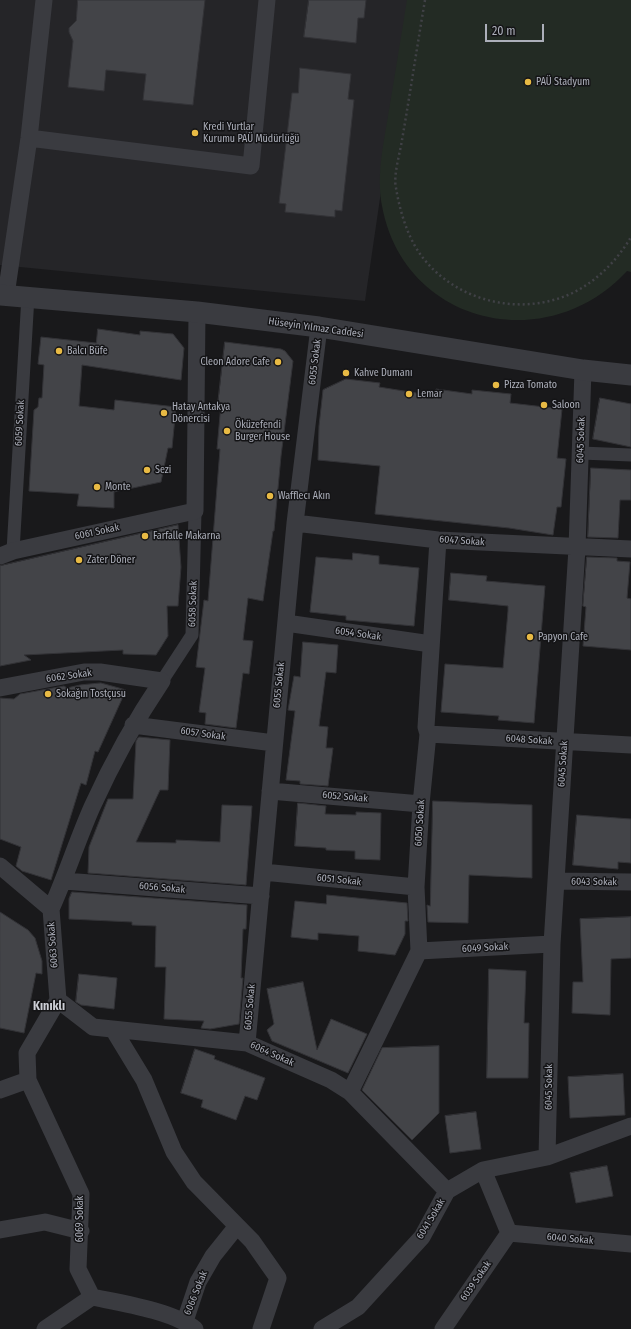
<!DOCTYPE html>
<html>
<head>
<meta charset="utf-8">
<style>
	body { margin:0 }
	#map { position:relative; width:631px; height:1329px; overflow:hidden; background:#19191b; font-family:"Fira Sans Condensed",sans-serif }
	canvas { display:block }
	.scale { position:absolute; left:485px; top:24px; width:59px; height:18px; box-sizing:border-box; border:2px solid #acafba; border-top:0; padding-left:5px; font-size:12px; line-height:14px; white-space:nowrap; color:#acafba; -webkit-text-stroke:3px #141416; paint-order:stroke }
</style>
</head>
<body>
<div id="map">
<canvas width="631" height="1329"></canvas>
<div class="scale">20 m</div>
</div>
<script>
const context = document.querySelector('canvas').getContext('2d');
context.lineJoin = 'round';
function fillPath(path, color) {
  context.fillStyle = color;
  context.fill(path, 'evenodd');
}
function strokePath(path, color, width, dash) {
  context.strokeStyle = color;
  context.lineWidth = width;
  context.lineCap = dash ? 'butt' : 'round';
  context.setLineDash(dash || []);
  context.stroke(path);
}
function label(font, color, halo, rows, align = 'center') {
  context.font = font + ' "Fira Sans Condensed",sans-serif';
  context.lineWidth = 3;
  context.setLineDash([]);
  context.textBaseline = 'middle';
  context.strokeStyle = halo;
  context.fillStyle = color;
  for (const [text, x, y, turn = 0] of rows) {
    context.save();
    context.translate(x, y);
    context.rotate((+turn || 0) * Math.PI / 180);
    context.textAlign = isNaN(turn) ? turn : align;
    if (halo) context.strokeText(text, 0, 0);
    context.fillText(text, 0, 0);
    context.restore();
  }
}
const built = new Path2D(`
	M 0,0 L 409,0 L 365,301 L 0,265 Z`);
const green = new Path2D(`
	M 407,0 L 631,0 L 631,272 L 627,271 C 547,358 404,325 382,206 C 376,174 384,142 389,110 C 395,74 401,37 407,0 Z`);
const building = new Path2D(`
	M 78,0 L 205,0 L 193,105 L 143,100 L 146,74 L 106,70 L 104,91 L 68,87 L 73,41 L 69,32 L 69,28 L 76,21 Z
	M 309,0 L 366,0 L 364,18 L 358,18 L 356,43 L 304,37 Z
	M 300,68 L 351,74 L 348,99 L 354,100 L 342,211 L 335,210 L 335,217 L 285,212 L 286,204 L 279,203 L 292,93 L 298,93 Z
	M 98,329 L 140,335 L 140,331 L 173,334 L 184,348 L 181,380 L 82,365 L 79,406 L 114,410 L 115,400 L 176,407 L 172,448 L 168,448 L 161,482 L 114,492 L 114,508 L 77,506 L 79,494 L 29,491 L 34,410 L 38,407 L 39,398 L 42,398 L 44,365 L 38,364 L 41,337 L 96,343 Z
	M 225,342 L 281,349 L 285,351 L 293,361 L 281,456 L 274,531 L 273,531 L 263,601 L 248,598 L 243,640 L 253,641 L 249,674 L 243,673 L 236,728 L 205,724 L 206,713 L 199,712 L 205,668 L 196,667 L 204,600 L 208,601 L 220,449 L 217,449 L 221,404 L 218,404 Z
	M 346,379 L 380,383 L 379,387 L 435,396 L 436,389 L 472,394 L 472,390 L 511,394 L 510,403 L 562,409 L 557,458 L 566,459 L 561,507 L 557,507 L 553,535 L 509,528 L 375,514 L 380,466 L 318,460 L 319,426 L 323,390 Z
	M 600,398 L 631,404 L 631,447 L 593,439 Z
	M 591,468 L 631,470 L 631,500 L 620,500 L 618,538 L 588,537 Z
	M 178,525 L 181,567 L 178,606 L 167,606 L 168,636 L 156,655 L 123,654 L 123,650 L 24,655 L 31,660 L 0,666 L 0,566 Z
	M 353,553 L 379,556 L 379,564 L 419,568 L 414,626 L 346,620 L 346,616 L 310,612 L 316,557 L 352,560 Z
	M 587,557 L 617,558 L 617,561 L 630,562 L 627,598 L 631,599 L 631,650 L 583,646 L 586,607 L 583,606 Z
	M 451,573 L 487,576 L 486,581 L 545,586 L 534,723 L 498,720 L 499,716 L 441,712 L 445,664 L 503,668 L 508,611 L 508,606 L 449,600 Z
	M 303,642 L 338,645 L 336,673 L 326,672 L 319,726 L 328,727 L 326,748 L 333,748 L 328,786 L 300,784 L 300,781 L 286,780 L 295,711 L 288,710 L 294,676 L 300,677 Z
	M 101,683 L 126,690 L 98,752 L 95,751 L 86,785 L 81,783 L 51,880 L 22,871 L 16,866 L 21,847 L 0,839 L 0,698 L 14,699 L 20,694 L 64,686 L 67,688 L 80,685 Z
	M 139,737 L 170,740 L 168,790 L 160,790 L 136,842 L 176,843 L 176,840 L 220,842 L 222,805 L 252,806 L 246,885 L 88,873 L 89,847 L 108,799 L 133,799 L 136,741 Z
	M 433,801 L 532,805 L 532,878 L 469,875 L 468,923 L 428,922 L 427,905 L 430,906 Z
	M 298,803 L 326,806 L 325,814 L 356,815 L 356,812 L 381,813 L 380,860 L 355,859 L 355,851 L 326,850 L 326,848 L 295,846 Z
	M 577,815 L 631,819 L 631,863 L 618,862 L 618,869 L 573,865 Z
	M 72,892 L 247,905 L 246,929 L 243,929 L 241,978 L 243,978 L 239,1024 L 210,1029 L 201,1028 L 204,1021 L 164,1019 L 166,967 L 155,967 L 156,926 L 132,925 L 132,922 L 69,919 L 69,899 Z
	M 327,895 L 407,903 L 408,921 L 405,921 L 405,934 L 395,955 L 358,951 L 359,936 L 318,933 L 318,940 L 291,937 L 295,901 L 326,904 Z
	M 0,912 L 28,930 L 35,938 L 42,961 L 42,974 L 36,973 L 24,1033 L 0,1028 Z
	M 631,917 L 631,958 L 611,959 L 610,1015 L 572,1013 L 573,982 L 583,982 L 580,919 Z
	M 489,969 L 526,971 L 524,1023 L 529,1023 L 528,1078 L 487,1078 Z
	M 79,974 L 117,978 L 114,1009 L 81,1005 L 76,1002 Z
	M 303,982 L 317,1050 L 331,1019 L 367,1034 L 348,1073 L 272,1041 L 267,1030 L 274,1024 L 267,989 Z
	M 439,1046 L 439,1113 L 412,1140 L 362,1090 L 382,1048 Z
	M 195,1049 L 215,1056 L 214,1059 L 265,1078 L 257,1100 L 245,1096 L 236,1120 L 201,1107 L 203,1100 L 181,1093 Z
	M 623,1074 L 625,1115 L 570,1118 L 568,1077 Z
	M 476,1112 L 481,1149 L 450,1153 L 445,1116 Z
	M 607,1166 L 613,1196 L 576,1203 L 570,1173 Z`);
const path = new Path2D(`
	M 425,0 C 417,47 410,94 402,140 C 400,153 393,176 396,188 C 400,212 408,239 423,258 C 457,301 518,316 568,295 C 594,284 617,261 631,237`);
const pedestrian = new Path2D(`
	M 581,453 L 631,455
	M 13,551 L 28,296
	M 162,681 L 192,635 L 195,511`);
const minor = new Path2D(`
	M 29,138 L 251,166 L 267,0
	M 6,295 L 29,138 L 44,0
	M 295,523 L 438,540 L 631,549
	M 0,556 L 13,551 L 195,511 L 197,312
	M 286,623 L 431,644
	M 0,688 L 84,672 L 100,672 L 162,681 C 135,721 112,763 92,807 C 77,841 66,876 51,909
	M 133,725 L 274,743
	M 428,734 L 631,745
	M 270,791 L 421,804
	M 0,866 L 51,909 L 58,1000
	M 263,872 L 416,887
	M 64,881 L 261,896
	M 556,881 L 631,882
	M 419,951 L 552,944
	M 58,1000 L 93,1027 L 247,1043 L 331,1080 L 350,1092 L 447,1191
	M 58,1000 L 27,1053 L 28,1080 L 81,1194 L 78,1269 L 92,1297 C 121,1303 173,1311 195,1329
	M 113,1029 L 144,1080 L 174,1152 L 194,1182 L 252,1241 L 278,1278 L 261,1329
	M 247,1043 L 295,523 L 319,327
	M 0,1090 L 28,1080
	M 350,1092 L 419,951 L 416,887 L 421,804 L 428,734 L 426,727 L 438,540
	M 547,1157 L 552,944 L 577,548 L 583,370
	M 483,1170 L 509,1233
	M 0,1230 L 45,1222 L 81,1231
	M 509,1233 L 631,1244
	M 185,1321 L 198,1282 L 213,1256 L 237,1226
	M 45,1329 L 92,1297
	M 322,1329 L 358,1307 L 422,1237 L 447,1191 L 483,1170 L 547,1157 L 631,1126
	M 443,1329 L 509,1233`);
const tertiary = new Path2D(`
	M 0,295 L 197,312 L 319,327 L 583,370 L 631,375`);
const markers = [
	[528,82,4,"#e8ba44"],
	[195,133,4,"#e8ba44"],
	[59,351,4,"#e8ba44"],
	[278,362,4,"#e8ba44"],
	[346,373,4,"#e8ba44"],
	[496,385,4,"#e8ba44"],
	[409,394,4,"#e8ba44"],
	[544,405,4,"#e8ba44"],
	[164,413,4,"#e8ba44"],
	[227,431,4,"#e8ba44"],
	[147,470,4,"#e8ba44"],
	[97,487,4,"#e8ba44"],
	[270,496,4,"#e8ba44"],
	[145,536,4,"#e8ba44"],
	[79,560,4,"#e8ba44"],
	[530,637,4,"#e8ba44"],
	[48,694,4,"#e8ba44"]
];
const poiNames = [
	["PAÜ Stadyum",536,82],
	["Kredi Yurtlar",203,127],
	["Kurumu PAÜ Müdürlüğü",203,139],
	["Balcı Büfe",67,351],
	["Cleon Adore Cafe",270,362,"right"],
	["Kahve Dumanı",354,373],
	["Pizza Tomato",504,385],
	["Lemar",417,394],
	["Saloon",552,405],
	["Hatay Antakya",172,407],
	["Dönercisi",172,419],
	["Öküzefendi",235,425],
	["Burger House",235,437],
	["Sezi",155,470],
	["Monte",105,487],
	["Wafflecı Akın",278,496],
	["Farfalle Makarna",153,536],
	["Zater Döner",87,560],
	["Papyon Cafe",538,637],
	["Sokağın Tostçusu",56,694]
];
const streetNames = [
	["Hüseyin Yılmaz Caddesi",316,328,8],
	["6055 Sokak",315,362,-83],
	["6059 Sokak",20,423,-87],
	["6045 Sokak",581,440,-88],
	["6061 Sokak",97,532,-12],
	["6047 Sokak",462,541,4],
	["6058 Sokak",193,604,-88],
	["6054 Sokak",358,634,8],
	["6062 Sokak",69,676,-8],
	["6055 Sokak",279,685,-84],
	["6057 Sokak",203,734,8],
	["6048 Sokak",529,740,4],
	["6045 Sokak",563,764,-86],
	["6052 Sokak",345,797,5],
	["6050 Sokak",420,823,-86],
	["6051 Sokak",339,880,6],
	["6043 Sokak",594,882,1],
	["6056 Sokak",162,888,5],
	["6063 Sokak",53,945,-94],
	["6049 Sokak",485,948,-3],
	["6055 Sokak",250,1007,-85],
	["6064 Sokak",272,1054,24],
	["6045 Sokak",549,1087,-89],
	["6069 Sokak",80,1219,-90],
	["6041 Sokak",431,1219,-59],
	["6040 Sokak",570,1239,5],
	["6039 Sokak",476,1281,-55],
	["6066 Sokak",196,1293,-68]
];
const quarterNames = [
	["Kınıklı",49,1007]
];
fillPath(built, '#252528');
fillPath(green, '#232b24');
fillPath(building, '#434448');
strokePath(building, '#333337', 1);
strokePath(path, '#404146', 2.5, [2, 3]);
strokePath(pedestrian, '#3a3b40', 13);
strokePath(minor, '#3a3b40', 17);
strokePath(tertiary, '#3a3b40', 21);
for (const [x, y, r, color] of markers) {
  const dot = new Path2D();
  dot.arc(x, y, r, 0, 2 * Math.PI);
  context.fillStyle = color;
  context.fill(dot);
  strokePath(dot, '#141416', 1.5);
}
label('10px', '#acafba', '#141416', poiNames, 'left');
label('10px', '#acafba', '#141416', streetNames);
label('bold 12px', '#cdcfd6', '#141416', quarterNames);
</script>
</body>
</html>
